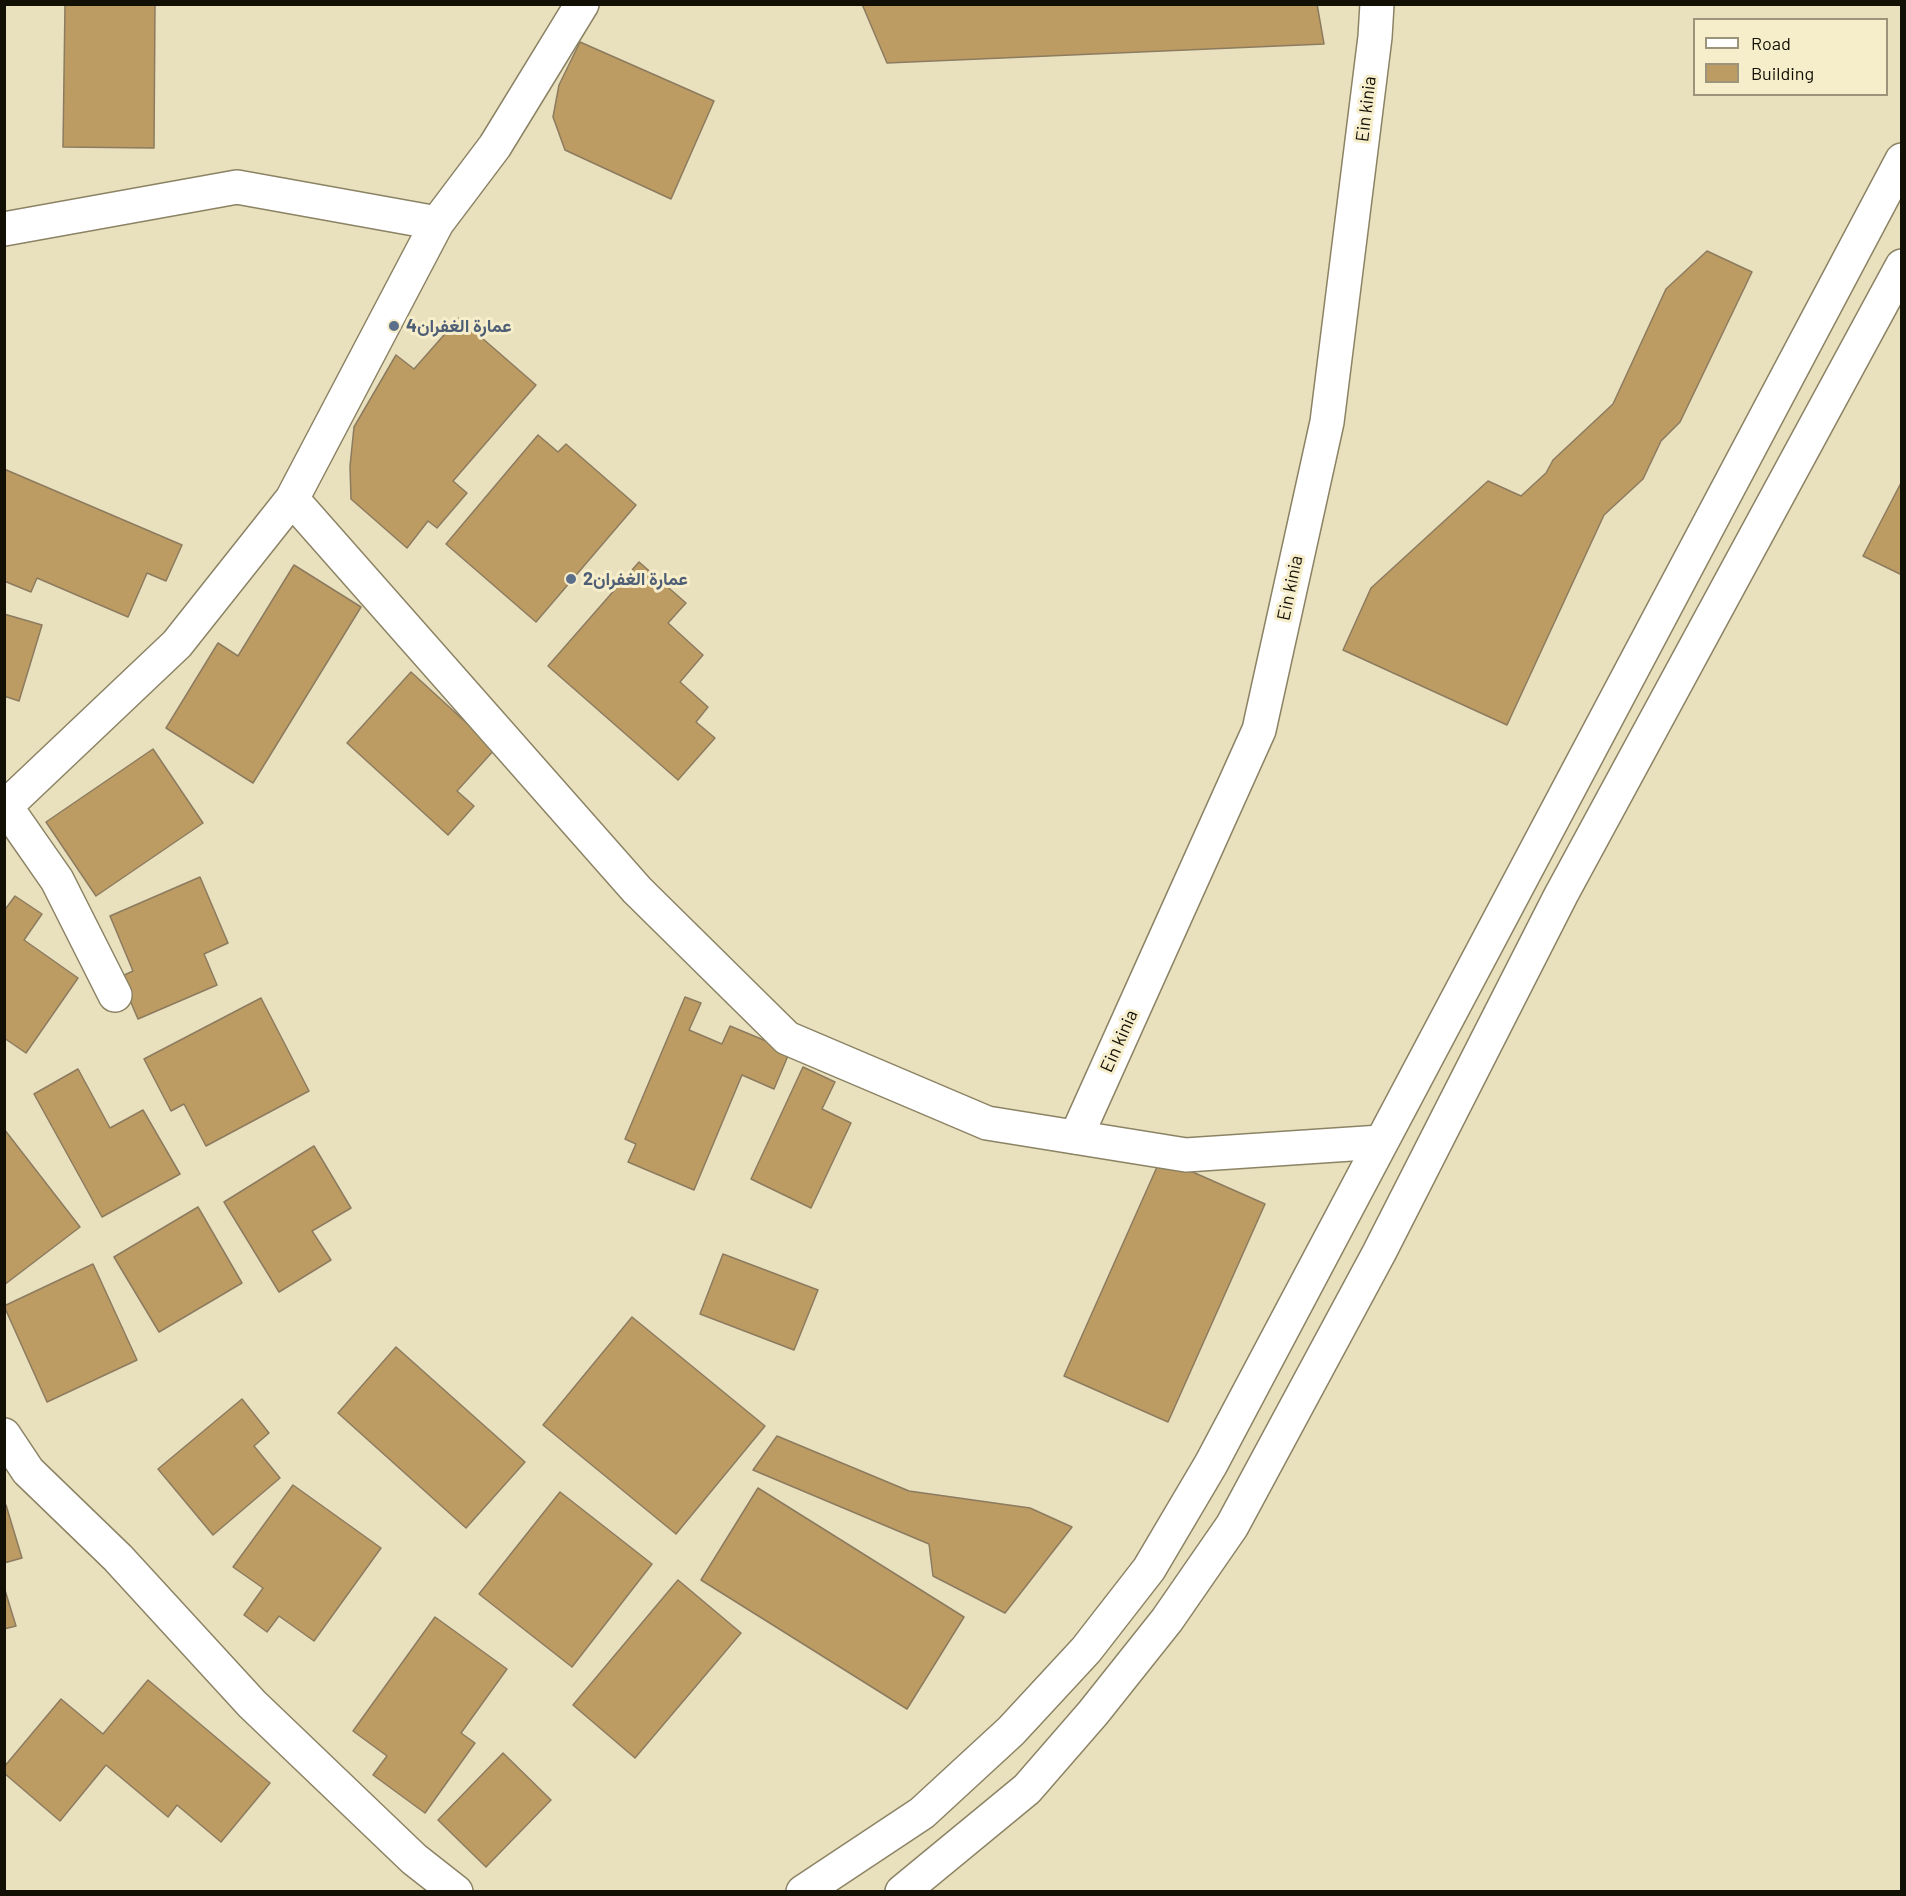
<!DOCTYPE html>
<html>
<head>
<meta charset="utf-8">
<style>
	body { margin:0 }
	#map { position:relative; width:1906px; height:1896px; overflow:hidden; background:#e9e0be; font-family:Barlow,sans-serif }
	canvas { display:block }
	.frame { position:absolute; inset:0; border:6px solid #120f04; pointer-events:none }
	.legend { position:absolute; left:1693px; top:18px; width:195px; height:78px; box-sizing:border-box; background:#f6edcb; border:2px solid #9b947b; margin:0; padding:8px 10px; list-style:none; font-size:18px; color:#120f04 }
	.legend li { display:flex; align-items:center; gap:12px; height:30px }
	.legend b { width:30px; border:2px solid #9b947b }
</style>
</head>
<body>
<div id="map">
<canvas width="1906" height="1896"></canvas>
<div class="frame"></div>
<ul class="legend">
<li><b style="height:8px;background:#fff"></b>Road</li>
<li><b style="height:16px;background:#bd9c63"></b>Building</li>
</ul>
</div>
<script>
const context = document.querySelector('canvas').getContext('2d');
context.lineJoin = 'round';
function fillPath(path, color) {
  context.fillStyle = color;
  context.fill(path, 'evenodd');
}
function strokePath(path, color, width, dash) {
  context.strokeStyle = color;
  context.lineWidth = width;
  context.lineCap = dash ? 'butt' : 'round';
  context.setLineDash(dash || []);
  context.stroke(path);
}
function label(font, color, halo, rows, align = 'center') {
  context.font = font + ' Barlow,Vazirmatn,sans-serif';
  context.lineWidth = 6;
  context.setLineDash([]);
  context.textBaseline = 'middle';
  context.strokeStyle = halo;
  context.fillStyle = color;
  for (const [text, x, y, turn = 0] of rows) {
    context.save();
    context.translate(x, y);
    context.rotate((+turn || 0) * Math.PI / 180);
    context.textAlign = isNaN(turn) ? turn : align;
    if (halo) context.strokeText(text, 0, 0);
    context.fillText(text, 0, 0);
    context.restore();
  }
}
const building = new Path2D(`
	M 65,4 L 155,4 L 154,148 L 63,147 Z
	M 862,4 L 1317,4 L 1324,44 L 887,63 Z
	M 580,42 L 714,101 L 671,199 L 565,150 L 553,117 L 559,85 Z
	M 1707,251 L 1752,272 L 1680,422 L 1661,441 L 1643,479 L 1604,515 L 1507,725 L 1343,650 L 1371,588 L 1488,481 L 1521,496 L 1546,473 L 1553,460 L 1613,404 L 1666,289 Z
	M 459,318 L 536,385 L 453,481 L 467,493 L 437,528 L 428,521 L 407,548 L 351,499 L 350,466 L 354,427 L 396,355 L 414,369 Z
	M 538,435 L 558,452 L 566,444 L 636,505 L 536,622 L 446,544 Z
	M 4,469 L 182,545 L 166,581 L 147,573 L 128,617 L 37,578 L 31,592 L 4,581 Z
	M 1902,481 L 1902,575 L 1863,556 Z
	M 639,562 L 686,603 L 668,623 L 703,655 L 680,682 L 708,707 L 696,722 L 715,738 L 678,780 L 548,666 Z
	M 294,565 L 361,607 L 253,783 L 166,728 L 218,643 L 238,656 Z
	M 4,614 L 42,625 L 19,701 L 4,696 Z
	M 411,672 L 495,749 L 457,791 L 474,806 L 448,835 L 347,743 Z
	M 153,749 L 203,823 L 96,896 L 46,822 Z
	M 200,877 L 228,943 L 204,954 L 217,985 L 138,1019 L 120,977 L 133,971 L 110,916 Z
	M 15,896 L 42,914 L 24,940 L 78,978 L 26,1053 L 4,1038 L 4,911 Z
	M 685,997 L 701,1003 L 689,1030 L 722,1044 L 730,1026 L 790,1051 L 774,1089 L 742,1075 L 694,1190 L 628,1162 L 636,1144 L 625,1139 Z
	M 261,998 L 309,1091 L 206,1146 L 184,1104 L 171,1111 L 144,1059 Z
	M 803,1067 L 835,1082 L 822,1109 L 851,1123 L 811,1208 L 751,1179 Z
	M 78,1069 L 110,1128 L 143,1110 L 180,1174 L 102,1217 L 34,1094 Z
	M 4,1129 L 80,1227 L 4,1285 Z
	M 314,1146 L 351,1208 L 312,1231 L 331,1260 L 279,1292 L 224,1202 Z
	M 1161,1158 L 1265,1204 L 1168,1422 L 1064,1376 Z
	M 198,1207 L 242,1283 L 159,1332 L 114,1257 Z
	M 723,1254 L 818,1290 L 794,1350 L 700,1314 Z
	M 93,1264 L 137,1360 L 47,1402 L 4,1306 Z
	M 632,1317 L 765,1426 L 676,1534 L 543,1425 Z
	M 396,1347 L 525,1462 L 466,1528 L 338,1413 Z
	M 242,1399 L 269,1433 L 254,1446 L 280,1478 L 213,1535 L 158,1469 Z
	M 777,1436 L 909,1491 L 1030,1508 L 1072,1527 L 1005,1613 L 933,1576 L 929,1544 L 753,1470 Z
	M 293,1485 L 381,1548 L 314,1641 L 279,1616 L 267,1632 L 244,1615 L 263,1588 L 233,1567 Z
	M 758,1488 L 964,1617 L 907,1709 L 701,1580 Z
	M 560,1492 L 652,1564 L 572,1667 L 479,1594 Z
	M 6,1505 L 22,1558 L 4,1563 L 4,1506 Z
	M 678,1580 L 741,1633 L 635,1758 L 573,1705 Z
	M 4,1587 L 16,1626 L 4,1629 Z
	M 435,1617 L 507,1669 L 461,1733 L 475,1743 L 425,1813 L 373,1775 L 387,1756 L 353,1731 Z
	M 148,1680 L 270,1783 L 221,1842 L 177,1805 L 168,1817 L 106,1765 L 60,1821 L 4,1773 L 4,1767 L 61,1699 L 103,1734 Z
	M 503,1753 L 551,1800 L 486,1867 L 438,1820 Z`);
const minor = new Path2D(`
	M 4,229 L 237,187 L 437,223
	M 292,499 L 637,890 L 787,1038 L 987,1123 L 1186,1155 L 1381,1142
	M 4,804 L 57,880 L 115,995
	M 4,808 L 177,644 L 292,499 L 437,223 L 495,146 L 582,4
	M 4,1435 L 28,1471 L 118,1558 L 252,1704 L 414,1859 L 456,1892`);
const tertiary = new Path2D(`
	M 1076,1137 L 1259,730 L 1327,422 L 1375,37 L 1377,4`);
const secondary = new Path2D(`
	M 803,1892 L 922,1813 L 1011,1731 L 1086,1650 L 1149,1569 L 1211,1464 L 1902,160
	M 902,1892 L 1027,1789 L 1093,1713 L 1167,1620 L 1232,1526 L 1379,1253 L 1561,895 L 1902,266`);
const markers = [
	[394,326,6,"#5c6f8a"],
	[571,579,6,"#5c6f8a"]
];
const streetNames = [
	["Ein kinia",1366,109,-83],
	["Ein kinia",1290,588,-78],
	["Ein kinia",1119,1041,-66]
];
const serviceNames = [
	["عمارة الغفران4",406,326],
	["عمارة الغفران2",583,579]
];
fillPath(building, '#bd9c63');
strokePath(building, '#8c7b5f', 1.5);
strokePath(minor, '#8c8365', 36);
strokePath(tertiary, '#8c8365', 36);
strokePath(secondary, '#8c8365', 36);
strokePath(minor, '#fff', 33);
strokePath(tertiary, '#fff', 33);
strokePath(secondary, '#fff', 33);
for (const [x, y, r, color] of markers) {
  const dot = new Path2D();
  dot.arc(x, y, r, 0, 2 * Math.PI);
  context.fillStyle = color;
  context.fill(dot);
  strokePath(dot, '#f6edcb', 2);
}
label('18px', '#120f04', '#f6edcb', streetNames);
label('bold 18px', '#4e5e75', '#f6edcb', serviceNames, 'left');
</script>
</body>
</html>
